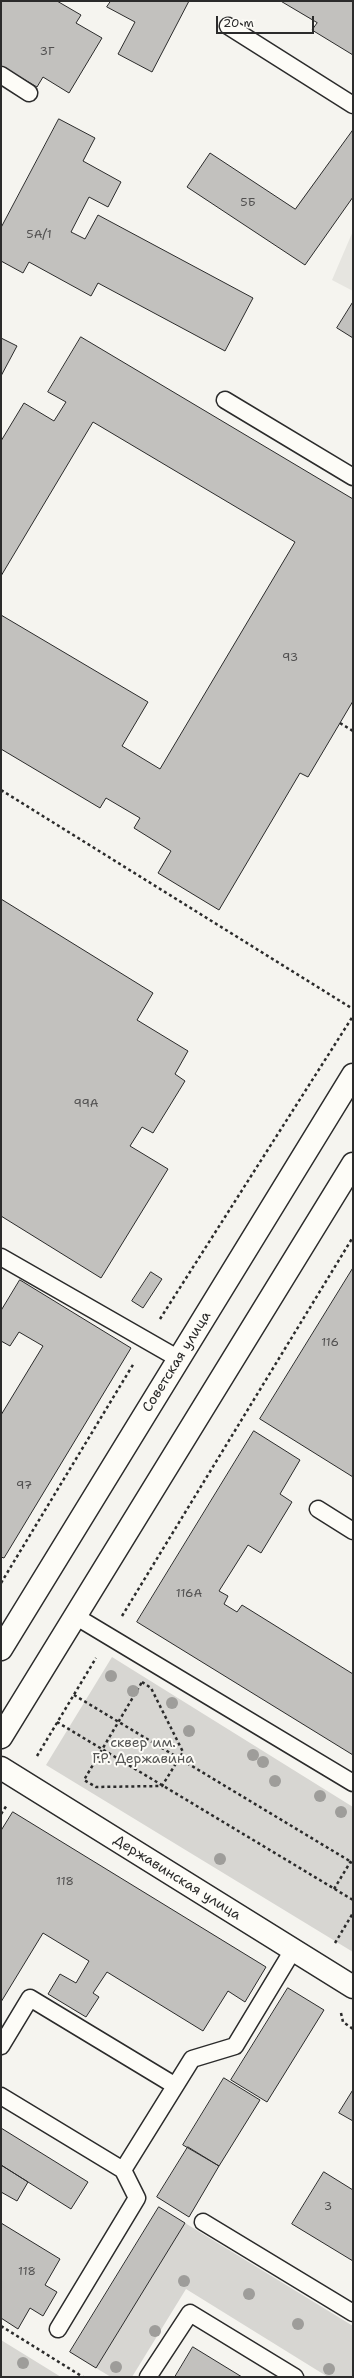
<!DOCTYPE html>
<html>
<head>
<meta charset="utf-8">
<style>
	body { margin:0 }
	#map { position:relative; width:354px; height:2378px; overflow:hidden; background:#f5f4ef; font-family:"Shantell Sans",sans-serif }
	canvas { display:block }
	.frame { position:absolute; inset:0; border:2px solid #2b2b2b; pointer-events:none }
	.scale { position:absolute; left:216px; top:16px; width:98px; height:18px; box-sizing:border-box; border:2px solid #2b2b2b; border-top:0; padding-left:5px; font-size:12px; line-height:14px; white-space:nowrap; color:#2b2b2b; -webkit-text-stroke:3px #fdfcf7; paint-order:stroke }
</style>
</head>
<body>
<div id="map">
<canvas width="354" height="2378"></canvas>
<div class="frame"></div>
<div class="scale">20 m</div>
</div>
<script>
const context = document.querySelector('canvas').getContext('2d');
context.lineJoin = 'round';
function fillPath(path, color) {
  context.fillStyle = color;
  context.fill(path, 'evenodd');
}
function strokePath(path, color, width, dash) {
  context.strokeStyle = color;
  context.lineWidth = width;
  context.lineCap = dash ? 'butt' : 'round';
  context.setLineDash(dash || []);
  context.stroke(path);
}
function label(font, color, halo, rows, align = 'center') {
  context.font = font + ' "Shantell Sans",sans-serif';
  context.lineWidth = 4;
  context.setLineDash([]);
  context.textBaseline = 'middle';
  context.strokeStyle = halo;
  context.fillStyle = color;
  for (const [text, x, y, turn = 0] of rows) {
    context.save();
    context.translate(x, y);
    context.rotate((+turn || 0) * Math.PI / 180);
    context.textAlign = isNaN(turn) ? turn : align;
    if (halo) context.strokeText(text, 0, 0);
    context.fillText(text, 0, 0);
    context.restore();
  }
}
const built = new Path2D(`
	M 353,231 L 353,291 L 332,280 Z`);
const green = new Path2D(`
	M 112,1657 L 353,1807 L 353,1952 L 46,1765 Z
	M 185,2223 L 353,2326 L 353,2377 L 328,2377 L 186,2289 L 132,2377 L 111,2377 L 96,2368 Z
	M 1,2340 L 61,2377 L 1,2377 Z`);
const building = new Path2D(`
	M 1,1 L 57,1 L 81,15 L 76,23 L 102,38 L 69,93 L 43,77 L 37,87 L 1,66 Z
	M 111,1 L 189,1 L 152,72 L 118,54 L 135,22 L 107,7 Z
	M 281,1 L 353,1 L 353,55 L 312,30 L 317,23 Z
	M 59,119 L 95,138 L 83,161 L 121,182 L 108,207 L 89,197 L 71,232 L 85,239 L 98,215 L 253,298 L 225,351 L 98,283 L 91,296 L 29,262 L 23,273 L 1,261 L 1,228 Z
	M 353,130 L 353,197 L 305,265 L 187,187 L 210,153 L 295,209 Z
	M 353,302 L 353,338 L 337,328 Z
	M 81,337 L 353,499 L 353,701 L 308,777 L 300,773 L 219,910 L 158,873 L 171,851 L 134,828 L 140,818 L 106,798 L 100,808 L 1,749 L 1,615 L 148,702 L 122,746 L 160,769 L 295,542 L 93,422 L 1,576 L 1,441 L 24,403 L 54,421 L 66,402 L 48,392 Z
	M 1,338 L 17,346 L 1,376 Z
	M 1,899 L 153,993 L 137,1020 L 188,1051 L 175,1074 L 185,1081 L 153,1133 L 142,1127 L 130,1146 L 168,1169 L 101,1278 L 1,1216 Z
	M 353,1268 L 353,1477 L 260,1419 Z
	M 151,1272 L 162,1279 L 143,1308 L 132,1301 Z
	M 20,1280 L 131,1348 L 4,1558 L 1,1557 L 1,1415 L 43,1346 L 19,1332 L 10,1346 L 1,1341 L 1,1311 Z
	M 254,1431 L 300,1460 L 280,1494 L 292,1502 L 261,1553 L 248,1545 L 219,1591 L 228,1596 L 224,1604 L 237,1612 L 242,1605 L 353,1674 L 353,1755 L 137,1622 Z
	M 13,1812 L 266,1967 L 245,2002 L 228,1991 L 203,2031 L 107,1972 L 93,1993 L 99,1997 L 86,2017 L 48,1994 L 60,1974 L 76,1983 L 89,1961 L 43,1933 L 1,2002 L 1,1831 Z
	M 288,1988 L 324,2010 L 267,2102 L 231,2080 Z
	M 224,2078 L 260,2100 L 219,2166 L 183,2145 Z
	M 353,2090 L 353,2121 L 339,2113 Z
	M 1,2128 L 88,2182 L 71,2209 L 1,2165 Z
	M 188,2147 L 219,2166 L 189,2217 L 157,2197 Z
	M 1,2165 L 28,2182 L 17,2201 L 1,2192 Z
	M 324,2172 L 353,2190 L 353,2261 L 292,2224 Z
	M 159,2207 L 185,2223 L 96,2368 L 70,2352 Z
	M 1,2223 L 60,2259 L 45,2285 L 57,2292 L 43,2316 L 30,2308 L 18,2329 L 1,2318 Z
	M 193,2347 L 242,2377 L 175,2377 Z`);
const path = new Path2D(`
	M 340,723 L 353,731
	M 1,790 L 353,1009
	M 160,1319 L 353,1016
	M 1,1583 L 134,1363
	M 122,1616 L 353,1237
	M 142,1682 L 151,1688 L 183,1752 L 162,1786 L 96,1787 L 84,1780 Z
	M 74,1695 L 353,1863
	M 57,1722 L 353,1900
	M 37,1756 L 96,1658
	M 1,1814 L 7,1805
	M 334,1889 L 351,1861
	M 335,1943 L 353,1913
	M 341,2013 L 343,2022 L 353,2029
	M 1,2326 L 83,2377`);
const service = new Path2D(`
	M 228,26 L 353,105
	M 1,75 L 29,93
	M 225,400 L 353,477
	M 1,1257 L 179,1359
	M 318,1509 L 353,1531
	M 75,1616 L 353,1783
	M 1,2046 L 30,1998 L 174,2085
	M 1,2096 L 123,2170 L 192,2059 L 235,2046 L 293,1950
	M 203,2222 L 353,2313
	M 58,2329 L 137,2198 L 123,2170
	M 148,2377 L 190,2313 L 295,2377`);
const minor = new Path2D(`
	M 1,1768 L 353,1987`);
const primary = new Path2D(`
	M 1,1649 L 353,1075
	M 1,1737 L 353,1164`);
const trees = [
	[111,1676],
	[133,1691],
	[172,1703],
	[189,1731],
	[253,1755],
	[263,1762],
	[275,1781],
	[320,1796],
	[341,1812],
	[220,1859],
	[184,2281],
	[249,2294],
	[298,2324],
	[155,2331],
	[23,2363],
	[116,2367],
	[329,2369]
];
const numberNames = [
	["3Г",47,52],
	["5Б",248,203],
	["5А/1",39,235],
	["93",290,658],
	["99А",86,1104],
	["116",330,1343],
	["97",24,1486],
	["116А",189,1594],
	["118",65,1882],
	["3",328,2207],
	["118",27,2272]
];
const streetNames = [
	["Советская улица",177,1362,-58],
	["Державинская улица",177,1878,32]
];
const parkNames = [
	["сквер им.",143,1743],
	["Г.Р. Державина",143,1759]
];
fillPath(built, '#e6e5e0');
fillPath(green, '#d7d6d2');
fillPath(building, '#c2c1be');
strokePath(building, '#2b2b2b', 1);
strokePath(service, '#2b2b2b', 19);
strokePath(minor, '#2b2b2b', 25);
strokePath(primary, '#2b2b2b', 25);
strokePath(path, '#2b2b2b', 2.5, [3, 3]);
strokePath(service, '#fdfcf7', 16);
strokePath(minor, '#fdfcf7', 22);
strokePath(primary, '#fdfcf7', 22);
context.fillStyle = '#9e9d9a';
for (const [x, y] of trees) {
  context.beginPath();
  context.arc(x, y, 6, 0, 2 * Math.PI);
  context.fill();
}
label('12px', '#515050', null, numberNames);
label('14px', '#2b2b2b', '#fdfcf7', streetNames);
label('14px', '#565655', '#fdfcf7', parkNames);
</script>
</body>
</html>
